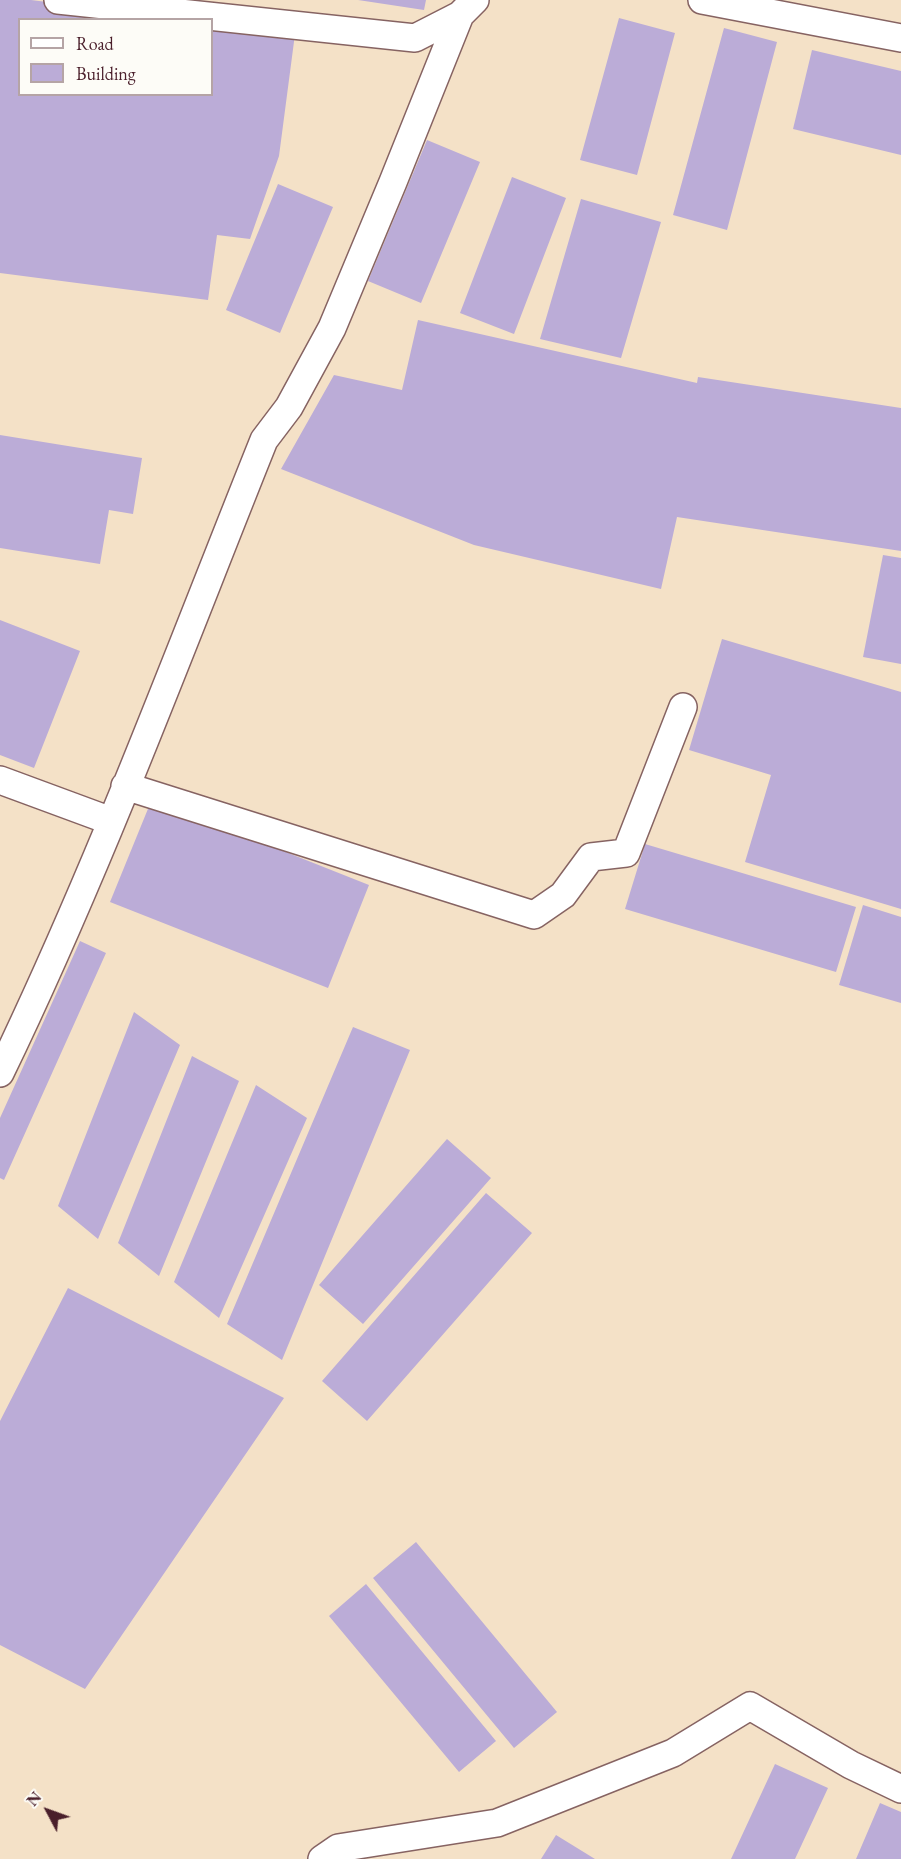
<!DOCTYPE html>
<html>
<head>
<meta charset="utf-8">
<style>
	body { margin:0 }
	#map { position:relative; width:901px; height:1859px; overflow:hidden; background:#f4e1c7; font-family:"EB Garamond",serif }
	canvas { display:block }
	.legend { position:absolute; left:18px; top:18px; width:195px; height:78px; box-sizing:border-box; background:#fdfcf7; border:2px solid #b5a4a5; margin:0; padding:8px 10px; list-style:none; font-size:18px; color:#4a1f2b }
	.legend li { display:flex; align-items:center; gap:12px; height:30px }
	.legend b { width:30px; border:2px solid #b5a4a5 }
	.north { position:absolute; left:18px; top:1781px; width:60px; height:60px; -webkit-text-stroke:4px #fdfcf7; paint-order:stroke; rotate:311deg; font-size:16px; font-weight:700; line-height:24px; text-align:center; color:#4a1f2b }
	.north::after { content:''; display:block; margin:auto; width:21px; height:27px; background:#4a1f2b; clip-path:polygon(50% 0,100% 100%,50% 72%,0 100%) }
</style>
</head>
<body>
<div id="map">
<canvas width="901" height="1859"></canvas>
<ul class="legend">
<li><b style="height:8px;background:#fff"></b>Road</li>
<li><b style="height:16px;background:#bbacd7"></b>Building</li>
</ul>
<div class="north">N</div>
</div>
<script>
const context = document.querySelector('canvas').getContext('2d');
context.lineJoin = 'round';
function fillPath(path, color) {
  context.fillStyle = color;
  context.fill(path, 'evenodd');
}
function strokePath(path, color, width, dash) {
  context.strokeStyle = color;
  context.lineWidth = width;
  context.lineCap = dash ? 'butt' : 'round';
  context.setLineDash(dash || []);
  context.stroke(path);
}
const building = new Path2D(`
	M 0,0 L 31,0 L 174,18 L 20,20 L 20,94 L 212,94 L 212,23 L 295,34 L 279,156 L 250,239 L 217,235 L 208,300 L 0,273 Z
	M 358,0 L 426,0 L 424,10 Z
	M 619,18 L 675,33 L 637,175 L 580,160 Z
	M 724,28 L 777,42 L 727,230 L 673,215 Z
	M 812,50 L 901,71 L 901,155 L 793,129 Z
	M 427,140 L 480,162 L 421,303 L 368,281 Z
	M 512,177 L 566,198 L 514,334 L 460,313 Z
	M 278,184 L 333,207 L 280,333 L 226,310 Z
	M 581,199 L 661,222 L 621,358 L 540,339 Z
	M 418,320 L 697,383 L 698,377 L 901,408 L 901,551 L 677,517 L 661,589 L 474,545 L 281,469 L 334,375 L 402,390 Z
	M 0,435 L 142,458 L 133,514 L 109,510 L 100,564 L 0,548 Z
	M 883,555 L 901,558 L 901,664 L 863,657 Z
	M 0,620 L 80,651 L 34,768 L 0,755 Z
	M 722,639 L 901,692 L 901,909 L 745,862 L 771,775 L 689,750 Z
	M 152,799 L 369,885 L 328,988 L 110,902 Z
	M 645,844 L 856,907 L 836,972 L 625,909 Z
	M 863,905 L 901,917 L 901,1003 L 839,985 Z
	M 80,941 L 106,953 L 4,1180 L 0,1178 L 0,1118 Z
	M 134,1012 L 180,1045 L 98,1239 L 58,1206 Z
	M 353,1027 L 410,1050 L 282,1360 L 227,1324 Z
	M 192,1056 L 239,1081 L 159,1276 L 118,1243 Z
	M 256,1085 L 307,1118 L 219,1318 L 174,1282 Z
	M 447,1139 L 491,1178 L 363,1324 L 319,1285 Z
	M 486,1193 L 532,1233 L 367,1421 L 322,1381 Z
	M 68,1288 L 284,1398 L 85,1689 L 0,1645 L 0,1421 Z
	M 416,1542 L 557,1712 L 514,1748 L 373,1578 Z
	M 366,1584 L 496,1741 L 459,1772 L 329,1616 Z
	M 775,1764 L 828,1788 L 795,1859 L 731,1859 Z
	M 880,1803 L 901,1812 L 901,1859 L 856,1859 Z
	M 556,1835 L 595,1859 L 541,1859 Z`);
const minor = new Path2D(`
	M 58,0 L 415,38 L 460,15 L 475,0
	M 702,0 L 901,38
	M 0,780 L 111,821
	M 125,786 L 534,915 L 563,895 L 591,857 L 626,853 L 683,707
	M 0,1073 C 99,868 179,652 264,440 L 289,407 L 332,328 L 393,182 L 460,15
	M 322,1859 L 338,1848 L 497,1823 L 673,1753 L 750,1706 L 851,1765 L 901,1789`);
fillPath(building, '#bbacd7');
strokePath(minor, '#866362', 30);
strokePath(minor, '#fff', 27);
</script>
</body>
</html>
